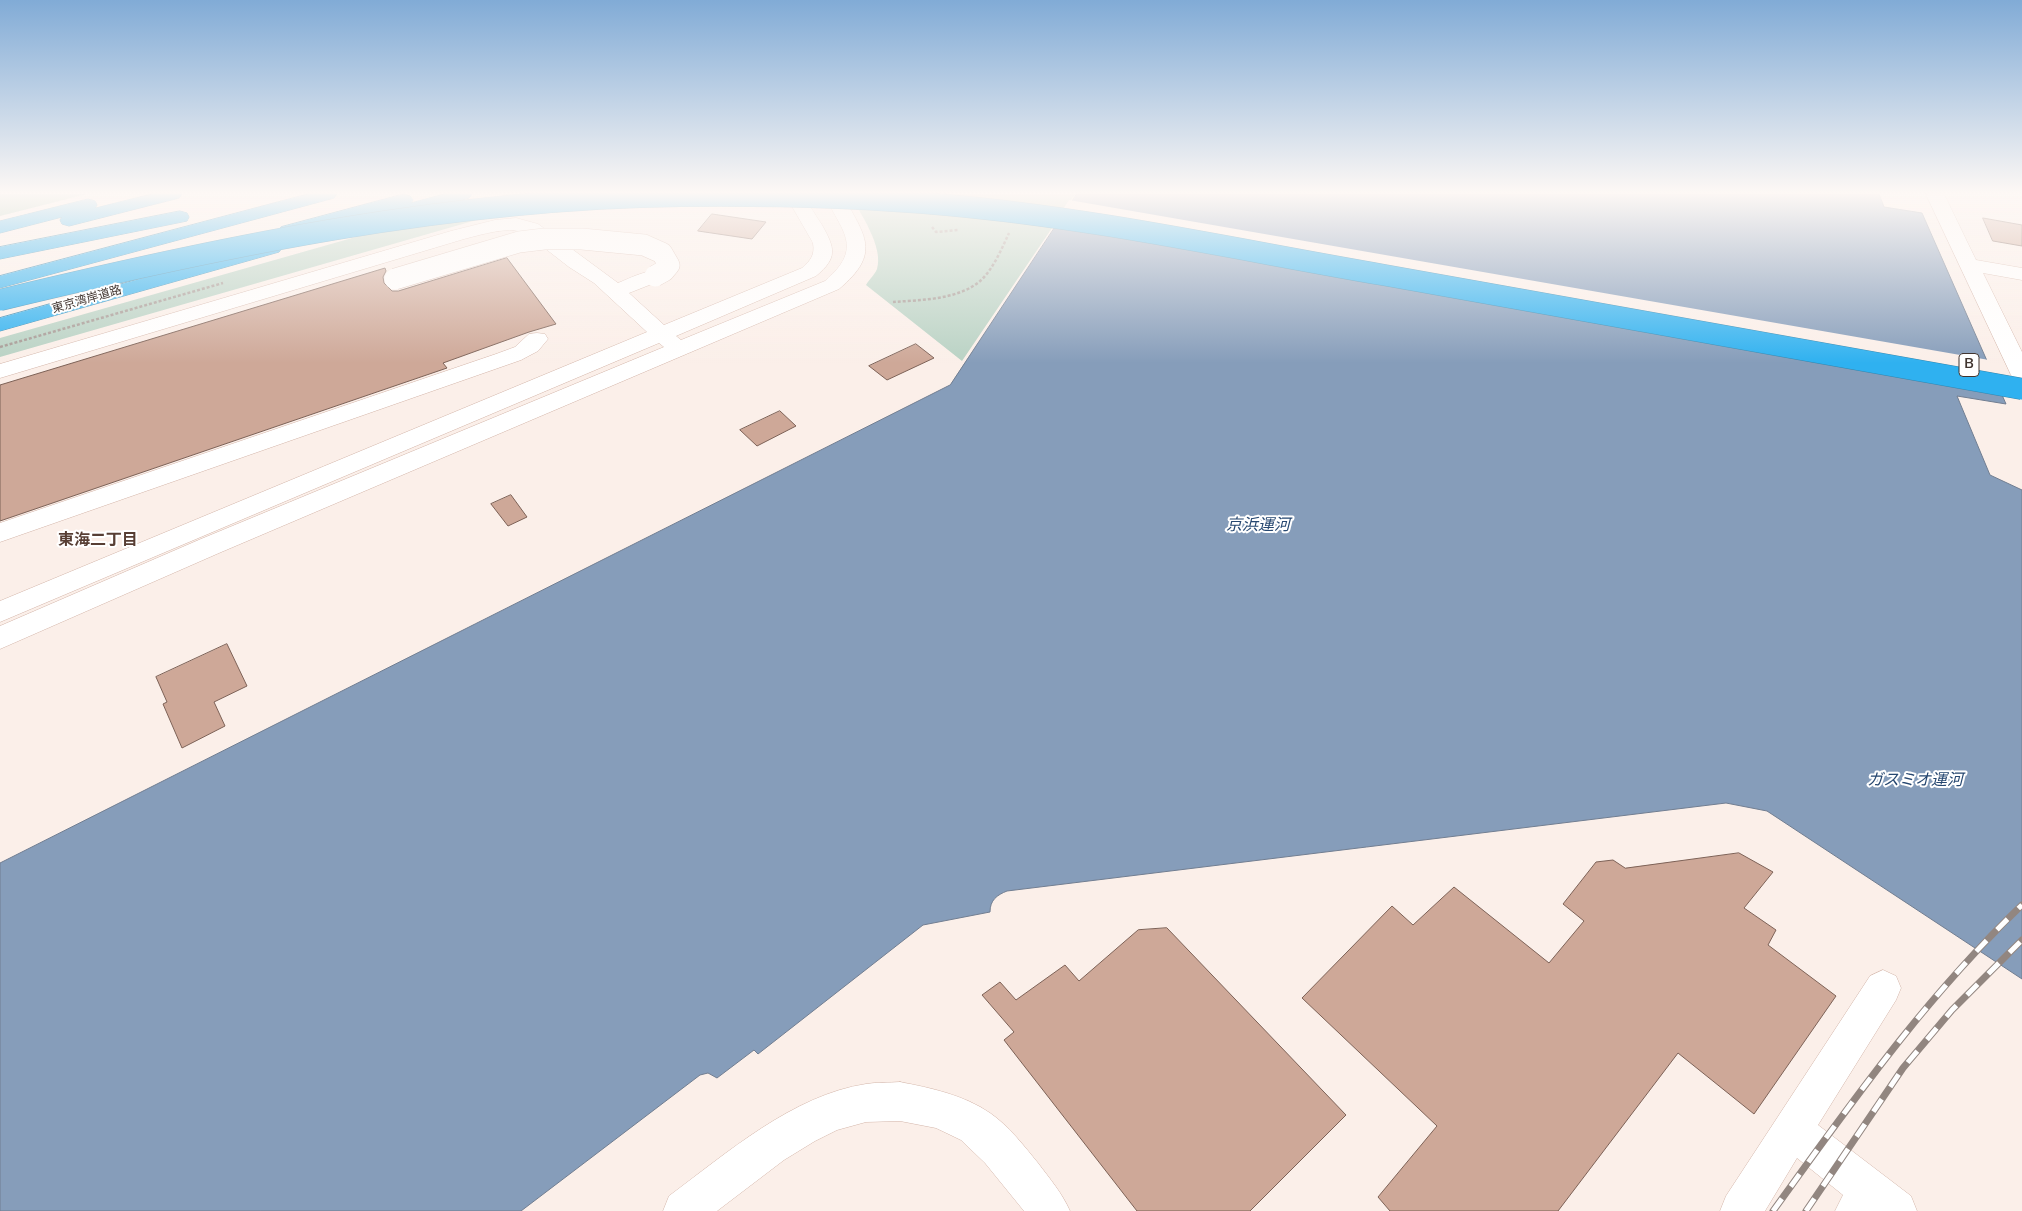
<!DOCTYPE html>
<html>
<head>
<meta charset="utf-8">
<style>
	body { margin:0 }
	canvas { display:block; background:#fbefe9 }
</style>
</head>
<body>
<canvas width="2022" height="1211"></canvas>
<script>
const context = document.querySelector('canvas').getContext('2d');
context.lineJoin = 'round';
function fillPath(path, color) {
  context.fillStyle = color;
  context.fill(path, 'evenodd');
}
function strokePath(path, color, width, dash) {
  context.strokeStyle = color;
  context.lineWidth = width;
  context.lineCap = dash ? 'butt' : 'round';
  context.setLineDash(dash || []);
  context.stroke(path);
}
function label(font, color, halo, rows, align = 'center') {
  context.font = font + ' "Nunito Sans","Noto Sans JP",sans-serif';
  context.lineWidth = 4;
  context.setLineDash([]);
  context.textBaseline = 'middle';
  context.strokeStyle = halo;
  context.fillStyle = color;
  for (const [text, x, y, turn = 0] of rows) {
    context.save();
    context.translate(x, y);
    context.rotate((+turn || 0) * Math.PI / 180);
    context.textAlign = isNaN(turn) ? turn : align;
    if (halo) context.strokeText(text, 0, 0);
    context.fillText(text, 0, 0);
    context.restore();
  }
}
const green = new Path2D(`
	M 507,194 L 567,194 L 0,357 L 0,338 Z
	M 850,194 L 1075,194 L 962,361 L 866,285 C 869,280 875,274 877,269 C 884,247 860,213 850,194 Z`);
const forest = new Path2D(`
	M 0,194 L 87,194 L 0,216 Z`);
const water = new Path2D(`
	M 1077,194 L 1879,194 L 1884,207 L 1922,213 L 2006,404 L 1957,396 L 1990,475 L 2022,490 L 2022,979 L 1767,811 L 1726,803 L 1007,891 C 997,895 990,900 990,912 L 923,925 L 758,1054 L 754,1050 L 717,1078 L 708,1073 L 700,1075 L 521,1211 L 0,1211 L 0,863 L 950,385 Z`);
const pier = new Path2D(`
	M 1069,200 L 1989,360 L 2004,395 L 1124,237 L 1052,226 Z`);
const building = new Path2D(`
	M 712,214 L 766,222 L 752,239 L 698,231 Z
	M 1983,218 L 2022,225 L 2022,246 L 1993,241 Z
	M 507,258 L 556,324 L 529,332 L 443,363 L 447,368 L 0,521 L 0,385 L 385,268 L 386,271 L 383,277 L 384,283 L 392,291 L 398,291 Z
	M 916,344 L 934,358 L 887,380 L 869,366 Z
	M 780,411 L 796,426 L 757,446 L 740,430 Z
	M 511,495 L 527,517 L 508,526 L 491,504 Z
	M 227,644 L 247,686 L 214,702 L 225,726 L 182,748 L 163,704 L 167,702 L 156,677 Z
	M 1739,853 L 1773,872 L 1744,908 L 1776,930 L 1768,945 L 1836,996 L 1754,1114 L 1678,1053 L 1558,1211 L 1390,1211 L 1378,1197 L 1437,1126 L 1302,998 L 1392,906 L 1413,925 L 1454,887 L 1549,963 L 1584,921 L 1563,904 L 1596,862 L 1613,860 L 1625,868 Z
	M 1167,928 L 1346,1115 L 1250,1211 L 1137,1211 L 1004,1040 L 1014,1032 L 982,995 L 1000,982 L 1016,1000 L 1065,965 L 1079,981 L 1138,930 Z`);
const path = new Path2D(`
	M 932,227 L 936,232 L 958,230
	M 893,302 C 920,300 956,300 979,282 C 993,270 1001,250 1009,233
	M 0,347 L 223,283`);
const minor = new Path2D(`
	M 785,194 L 803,194 C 809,204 815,215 822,225 C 835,248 838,258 816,276 L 676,336 L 681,340 L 825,281 C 865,247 841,231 824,194 L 842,194 C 865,236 882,253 839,289 L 219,553 L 0,649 L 0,626 L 201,539 L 664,347 L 659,343 L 0,622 L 0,601 L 647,332 L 594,283 L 569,267 L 524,232 C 505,227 484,234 464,239 L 0,378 L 0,364 L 451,231 L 495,220 L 516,218 L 538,224 L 618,283 C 631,278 648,268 662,272 L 665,276 L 662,280 L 629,293 L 664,325 L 802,268 C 811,260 815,255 813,243 Z
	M 1926,194 L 1944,194 L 1976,260 L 2022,268 L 2022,280 L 1983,273 L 2022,352 L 2022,382 L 2014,380 L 2011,375 Z
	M 537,333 L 545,334 L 548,339 L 538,351 L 521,360 L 0,542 L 0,523 L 496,354 L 515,347 L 529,334 Z
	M 1883,970 L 1896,976 L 1901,988 L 1896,1000 L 1818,1125 L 1911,1196 L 1917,1211 L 1835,1211 L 1843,1195 L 1797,1158 L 1765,1211 L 1720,1211 L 1726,1196 L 1870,976 Z
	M 900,1082 C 931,1088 964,1095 990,1113 C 1009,1126 1024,1146 1038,1163 C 1050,1179 1062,1193 1070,1211 L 1024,1211 L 985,1163 L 961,1140 L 936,1128 L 900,1121 L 866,1122 L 837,1130 L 815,1141 L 784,1160 L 717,1211 L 663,1211 L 669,1196 C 727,1153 793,1095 866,1084 C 877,1082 889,1083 900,1082 Z`);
const highway = new Path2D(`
	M 152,194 L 182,194 L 179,198 L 69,226 L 62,224 L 60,220 L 62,217 L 0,233 L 0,221 L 88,199 L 95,201 L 97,205 L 95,208 Z
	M 308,194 L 337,194 L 334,198 L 0,288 L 0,276 Z
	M 404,194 L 410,196 L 413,200 L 411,203 L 444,194 L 472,194 L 469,198 L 385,222 L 378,220 L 376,216 L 378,213 L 288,237 L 281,235 L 278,231 L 281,227 Z
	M 180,211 L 187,213 L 189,217 L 187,221 L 0,259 L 0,247 Z
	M 272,242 L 279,244 L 282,248 L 279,252 L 0,331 L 0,318 Z`);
const rail = new Path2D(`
	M 1773,1211 C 1852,1102 1924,999 2022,905
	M 1806,1211 L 1903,1068 L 1952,1010 L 2022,940`);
const minorBridge = new Path2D(`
	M 395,279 L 519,242 L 544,239 L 582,239 L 644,245 L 662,253 L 669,265 L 664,271 L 655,276`);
const highwayBridge = new Path2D(`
	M 0,300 C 224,246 449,199 680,196 C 769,195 858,197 947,205 C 1094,218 1239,250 1384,275 C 1597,313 1809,351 2022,389`);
const farStreetnames = [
	["東京湾岸道路",87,300,-16]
];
const shields = [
	[1969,365,20]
];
const shieldNames = [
	["B",1969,365]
];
const waterNames = [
	["京浜運河",1258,526],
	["ガスミオ運河",1915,781]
];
const neighbourhoodNames = [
	["東海二丁目",98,541]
];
fillPath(green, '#b9d2c4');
fillPath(forest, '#a0c6b1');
fillPath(water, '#869dba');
strokePath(water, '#717e91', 1);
fillPath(pier, '#fbefe9');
fillPath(building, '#cea898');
strokePath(building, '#7d6257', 1);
strokePath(minor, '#d3b5a9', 1);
strokePath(highway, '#3586ad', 1);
strokePath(path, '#a59994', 2.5, [3, 2]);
fillPath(minor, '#fff');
fillPath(highway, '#2fb1f0');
strokePath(rail, '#928680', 7);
strokePath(rail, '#fff', 5, [15]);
strokePath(minorBridge, '#d3b5a9', 22, []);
strokePath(highwayBridge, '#3586ad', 22, []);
strokePath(minorBridge, '#fff', 21);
strokePath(highwayBridge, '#2fb1f0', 21);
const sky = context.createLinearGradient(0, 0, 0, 363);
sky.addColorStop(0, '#81abd6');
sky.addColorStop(0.53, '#fdf8f5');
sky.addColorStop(1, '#fdf8f500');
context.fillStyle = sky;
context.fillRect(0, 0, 2022, 363);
label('12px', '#413530', '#fff', farStreetnames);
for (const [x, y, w] of shields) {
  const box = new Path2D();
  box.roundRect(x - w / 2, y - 11.5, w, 23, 4);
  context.fillStyle = '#fff';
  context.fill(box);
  strokePath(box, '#413530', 1);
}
label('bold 14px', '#413530', null, shieldNames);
label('italic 16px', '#264770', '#fff', waterNames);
label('bold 16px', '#573e34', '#fff', neighbourhoodNames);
</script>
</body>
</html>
